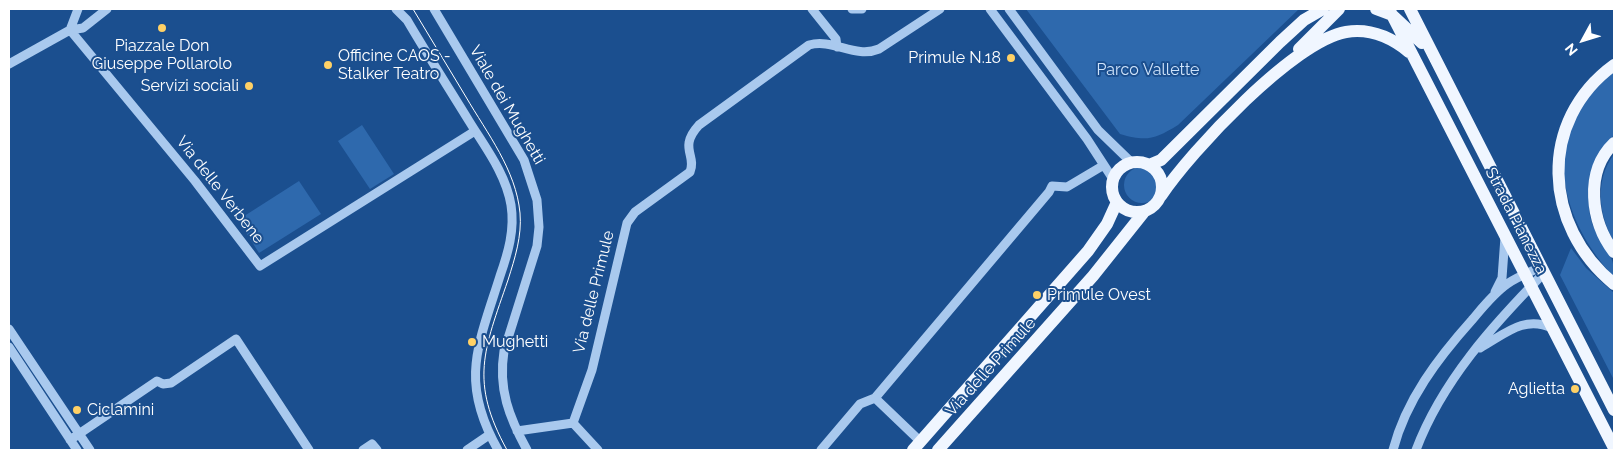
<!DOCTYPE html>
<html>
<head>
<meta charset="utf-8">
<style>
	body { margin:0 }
	#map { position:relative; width:1623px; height:459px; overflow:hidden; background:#1b4f8f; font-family:Raleway,sans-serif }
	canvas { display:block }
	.frame { position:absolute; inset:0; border:10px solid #fff; pointer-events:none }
	.north { position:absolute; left:1558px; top:15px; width:50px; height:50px; -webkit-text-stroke:4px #1b4f8f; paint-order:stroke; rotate:231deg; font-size:14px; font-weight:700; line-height:20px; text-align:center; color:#fff }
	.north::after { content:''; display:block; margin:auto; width:18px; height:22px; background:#fff; clip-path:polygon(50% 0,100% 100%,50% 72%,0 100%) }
</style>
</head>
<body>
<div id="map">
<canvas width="1623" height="459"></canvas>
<div class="frame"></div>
<div class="north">N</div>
</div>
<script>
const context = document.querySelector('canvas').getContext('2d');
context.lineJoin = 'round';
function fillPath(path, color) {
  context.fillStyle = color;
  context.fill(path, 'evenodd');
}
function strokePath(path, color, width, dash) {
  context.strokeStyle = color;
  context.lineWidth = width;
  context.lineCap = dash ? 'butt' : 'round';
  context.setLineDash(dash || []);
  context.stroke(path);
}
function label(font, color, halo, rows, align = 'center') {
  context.font = font + ' Raleway,sans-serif';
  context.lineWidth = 4;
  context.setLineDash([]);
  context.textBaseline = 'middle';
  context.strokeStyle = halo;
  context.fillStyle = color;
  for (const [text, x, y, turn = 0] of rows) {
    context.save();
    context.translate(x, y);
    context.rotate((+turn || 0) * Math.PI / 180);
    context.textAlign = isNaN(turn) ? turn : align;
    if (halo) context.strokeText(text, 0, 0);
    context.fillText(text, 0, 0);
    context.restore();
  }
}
const green = new Path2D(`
	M 1026,9 L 1299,9 L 1178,125 C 1155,139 1147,142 1120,134 Z
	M 1614,71 L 1614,135 C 1605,145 1602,157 1598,169 C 1587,199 1584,214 1602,243 C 1611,258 1614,258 1614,277 C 1568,228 1541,154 1590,95 C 1597,87 1606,79 1614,71 Z
	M 362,125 L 394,174 L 370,189 L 338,141 Z
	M 1614,154 L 1614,242 C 1599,215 1594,181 1614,154 Z
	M1124 185a18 18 0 1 1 36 0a18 18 0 1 1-36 0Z
	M 299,181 L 321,214 L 259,253 L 238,220 Z
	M 1571,248 L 1586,268 L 1614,293 L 1614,380 L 1560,275 Z`);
const minor = new Path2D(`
	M 396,9 L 407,20 C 427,54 448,87 469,121 C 485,147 506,174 511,205 C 515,230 508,253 500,276 C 478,346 459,381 498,450
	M 434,9 L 524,160 L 537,200 L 539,227 L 537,246 L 504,351 C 498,389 509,417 527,450
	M 812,9 L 836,39 L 837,47
	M 852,9 L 862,9
	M 990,9 L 1087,139 L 1113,179
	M 1009,9 L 1098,130 L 1131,162
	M 70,30 L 195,181 L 260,266 L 475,131
	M 70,30 L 78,9
	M 9,64 L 70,30 L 83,28 L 107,9
	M 1495,292 L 1502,278 L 1505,237
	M 9,329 L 90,450
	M 9,347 L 77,450
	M 1480,348 C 1505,334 1524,315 1552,328
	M 875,398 L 921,442
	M 573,423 L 592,370 L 627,223 L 635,212 L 690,172 C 697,155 678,148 699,125 L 809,45 C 833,38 855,59 879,49 L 940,9
	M 517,431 L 573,423 L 598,450
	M 70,440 L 157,381 L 163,384 L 171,383 L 236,339 L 309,450
	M 363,450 L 372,444 L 377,450
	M 467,450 L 489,435
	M 821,450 L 860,404 L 875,398 L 1049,192 L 1052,186 L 1067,187 L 1104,165
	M 1393,450 C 1406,400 1438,358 1472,320 C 1483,307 1493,294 1507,284 C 1517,277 1530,272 1541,267
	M 1416,450 C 1442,381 1493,325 1544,273`);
const major = new Path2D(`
	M 1376,9 L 1392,15 L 1422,43
	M 1389,9 L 1614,448
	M 1410,9 L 1614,410
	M 1299,49 L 1339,9
	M 1614,65 C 1537,121 1543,226 1614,284
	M 1614,143 C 1584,172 1591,222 1614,252
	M1112 187a25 25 0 1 1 50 0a25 25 0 1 1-50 0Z
	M 1149,165 L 1161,160 L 1280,42 L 1304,20 L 1323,9
	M 1161,196 C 1191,151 1294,41 1346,32 C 1370,28 1392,38 1409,52
	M 913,450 L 1088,251 L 1107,224 L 1117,202
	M 938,450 L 1093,276 L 1144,212`);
const tram = new Path2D(`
	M 413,9 C 431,38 448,68 466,97 C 487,133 516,170 520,213 C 522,236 515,258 508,280 C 484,350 469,381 507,450`);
const markers = [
	[162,28,5,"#ffd166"],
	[1011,58,5,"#ffd166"],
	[328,65,5,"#ffd166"],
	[249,86,5,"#ffd166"],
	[1037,295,5,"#ffd166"],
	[472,342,5,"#ffd166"],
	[1575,389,5,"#ffd166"],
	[77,410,5,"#ffd166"]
];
const poiNames = [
	["Piazzale Don",162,46,"center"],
	["Giuseppe Pollarolo",162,64,"center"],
	["Officine CAOS -",338,56],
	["Stalker Teatro",338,74],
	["Primule N.18",1001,58,"right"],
	["Servizi sociali",239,86,"right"],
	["Primule Ovest",1047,295],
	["Mughetti",482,342],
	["Aglietta",1565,389,"right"],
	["Ciclamini",87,410]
];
const parkNames = [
	["Parco Vallette",1148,70]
];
const streetNames = [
	["Viale dei Mughetti",507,105,60],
	["Via delle Verbene",220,190,52],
	["Strada Pianezza",1516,221,63],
	["Via delle Primule",594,292,-76],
	["Via delle Primule",991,367,-48]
];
fillPath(green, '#2e69ad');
strokePath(minor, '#a9c9ee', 9);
strokePath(major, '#f0f6ff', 12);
strokePath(tram, '#fff', 1);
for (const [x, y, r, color] of markers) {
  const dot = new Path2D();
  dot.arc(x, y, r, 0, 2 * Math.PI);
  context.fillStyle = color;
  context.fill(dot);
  strokePath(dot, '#1b4f8f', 2);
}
label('16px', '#fff', '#1b4f8f', poiNames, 'left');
label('16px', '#cfe3fa', '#1b4f8f', parkNames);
label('16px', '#fff', '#1b4f8f', streetNames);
</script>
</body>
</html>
